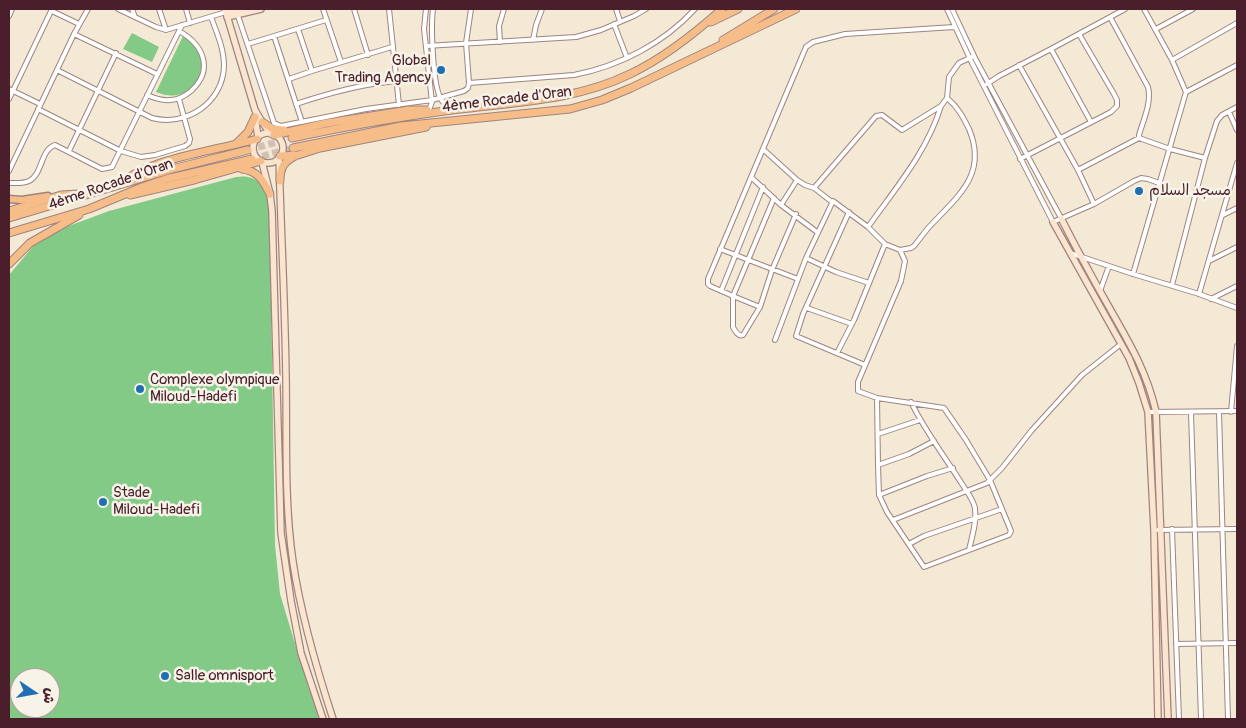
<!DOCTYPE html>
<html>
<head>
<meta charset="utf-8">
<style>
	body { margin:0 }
	#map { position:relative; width:1246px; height:728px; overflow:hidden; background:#f4e9d4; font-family:Pangolin,"Playpen Sans Arabic",sans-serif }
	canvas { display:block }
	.frame { position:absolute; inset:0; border:10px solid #4a1f2b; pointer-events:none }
	.north { position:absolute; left:10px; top:668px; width:50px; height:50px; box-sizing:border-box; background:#f7f3e8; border:1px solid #b29e9c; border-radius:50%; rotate:102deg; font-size:14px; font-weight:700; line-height:20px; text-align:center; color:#4a1f2b }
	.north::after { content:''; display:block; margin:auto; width:18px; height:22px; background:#1f6fb2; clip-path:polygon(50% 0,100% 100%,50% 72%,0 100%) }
</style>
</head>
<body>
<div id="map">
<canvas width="1246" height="728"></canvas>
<div class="frame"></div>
<div class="north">ش</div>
</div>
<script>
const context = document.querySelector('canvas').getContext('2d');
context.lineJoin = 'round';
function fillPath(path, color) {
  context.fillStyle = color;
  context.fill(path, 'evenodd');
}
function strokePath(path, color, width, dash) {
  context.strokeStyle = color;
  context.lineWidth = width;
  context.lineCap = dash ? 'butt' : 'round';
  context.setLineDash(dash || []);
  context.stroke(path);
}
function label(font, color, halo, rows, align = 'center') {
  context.font = font + ' Pangolin,"Playpen Sans Arabic",sans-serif';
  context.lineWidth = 5;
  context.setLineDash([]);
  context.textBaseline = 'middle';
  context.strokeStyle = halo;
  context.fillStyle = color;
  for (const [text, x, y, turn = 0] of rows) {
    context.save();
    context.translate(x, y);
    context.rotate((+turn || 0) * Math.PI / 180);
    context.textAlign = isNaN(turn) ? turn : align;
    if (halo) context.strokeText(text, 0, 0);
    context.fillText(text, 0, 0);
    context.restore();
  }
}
const green = new Path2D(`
	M 132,33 L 159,47 L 152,62 L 123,49 Z
	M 184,34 C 220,61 195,109 156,92 Z
	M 236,177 C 239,177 244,176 248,177 C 274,182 269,216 270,236 L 275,545 L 280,594 L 307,683 L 320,719 L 9,719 L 9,275 L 35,244 L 66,227 L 109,211 ZM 20,678 L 50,678 L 50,708 L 20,708 Z`);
const motorwayTunnel = new Path2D(`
	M 248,150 L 292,138
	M 252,159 L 293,148`);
const minor = new Path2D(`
	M 51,9 L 54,12 L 79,24
	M 118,9 L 156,27 L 166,30 L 226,12
	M 132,9 L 135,17
	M 159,9 L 166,30
	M 186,9 L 190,23
	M 323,9 L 341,62
	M 354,9 L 368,55
	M 389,9 L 399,105
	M 426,9 L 424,29 L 432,102 L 429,110
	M 433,9 C 431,25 432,91 443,102 L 458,107
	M 616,9 L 620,21
	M 947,9 L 972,63 L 1053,222 L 1094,204 L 1134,181 L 1141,178 L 1148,179 L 1159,183
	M 952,9 L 976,60 L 1061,218
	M 237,13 L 274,123 L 281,126 L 366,109 L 432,100 L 464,91 L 468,88 L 469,83 L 574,75 C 620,66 664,43 695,9
	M 9,16 L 12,9
	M 614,24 L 627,58
	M 298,29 L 312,71
	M 1156,29 L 1193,9
	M 74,34 L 157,74
	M 274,36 L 302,122
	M 533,40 L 536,25 L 542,9
	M 500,42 L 499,26 L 504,9
	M 248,44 L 326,20
	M 426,46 L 576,37 L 601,30 L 634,16 L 646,9
	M 1051,49 L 1091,122
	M 1172,60 L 1237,23
	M 1019,65 L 1078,170 L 1094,204
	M 57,70 L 152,118 C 186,127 223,103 224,66 C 224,49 217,33 211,17
	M 289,79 L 312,71 L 392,47
	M 469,83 L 466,43 L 471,9
	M 987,84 L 999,76 L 1051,49 L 1125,9
	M 9,89 L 40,104
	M 1186,92 L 1237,65
	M 147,95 C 154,98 162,101 170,100 C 178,100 185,96 191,91 C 214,70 204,45 179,31
	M 9,99 L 52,9
	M 296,104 C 329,93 361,84 396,81
	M 38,109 L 121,151 L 141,157 L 155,155 L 185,146 L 189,143 L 190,139 L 179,99
	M 1229,112 L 1237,130
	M 1139,138 L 1170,149 L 1205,158
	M 764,150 L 797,180 L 805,185 L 814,188 L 832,202
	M 69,151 L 116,53
	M 1020,159 L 1111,112 L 1117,106 L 1117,100 L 1114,94 L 1079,34
	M 1078,170 L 1139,138 L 1139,135 C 1143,121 1152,102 1148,87 L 1110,17
	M 9,171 L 74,34 L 88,9
	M 751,177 L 781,205 L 817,232
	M 9,183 C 15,183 23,184 29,181 C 43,174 40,150 55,145 L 102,169 L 112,167 L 182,25
	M 814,188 L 876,116 L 882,115 L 902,130 L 941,106 L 947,98 L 949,77 L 959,63 L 974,56
	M 781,205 L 797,180
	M 849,212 L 803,314 L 796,336 L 865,365
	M 796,214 L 772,270 L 760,307 L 743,335 C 738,337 735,331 733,327 L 733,296 L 710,286 L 708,284 L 708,279 L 806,47 L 813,42 L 845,34 L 954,27
	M 1223,215 L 1237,208
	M 868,227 C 895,189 927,152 941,106
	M 720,249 L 798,279
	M 900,250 L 911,248 L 914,246 C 920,239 925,231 931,225 C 958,196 988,174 969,129 C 963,117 958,107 947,98
	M 1070,253 L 1133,274 L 1199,294 L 1237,308
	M 806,258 L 836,272 L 869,283
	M 1209,261 L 1237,247
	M 1133,274 L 1186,92 L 1172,60 L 1144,9
	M 1172,285 L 1205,158 L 1217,121 L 1222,115 L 1237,107
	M 721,291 L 763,187
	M 1100,291 L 1109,266
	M 1199,294 L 1237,163
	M 1211,299 L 1237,286
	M 760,307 L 733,296 L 774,198
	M 807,308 L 852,324
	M 775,340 L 806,258 L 833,201 L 868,227 L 885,244 L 900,250 L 905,261 L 901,281 L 858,382 L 858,391 L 877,398 L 944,408 L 966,440 L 990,480 L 1011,531 L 1009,535 L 924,567 L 887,512 L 879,495 L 878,465 L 909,454 L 934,441
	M 837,353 L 854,320 L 885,244
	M 877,398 L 878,465
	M 911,402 C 925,431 945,457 962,484 C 967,492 973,499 975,508 C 977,522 972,536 969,550
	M 1148,412 L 1237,411
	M 1219,412 L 1228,719
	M 1231,412 L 1237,346
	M 1191,413 L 1201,719
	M 878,434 L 920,420
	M 879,495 L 927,476 L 953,468
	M 893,520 L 987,483 L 1002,468 L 1032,430 L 1082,375 L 1121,344
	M 1172,529 L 1179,719
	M 1158,530 L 1237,529
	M 909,544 L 924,536 L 1002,509
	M 1176,644 L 1237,643`);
const secondary = new Path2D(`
	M 225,9 L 255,110 L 262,122 L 271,134
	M 226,12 L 241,9
	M 227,17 L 261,9
	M 255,117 L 258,137
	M253 148a15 15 0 1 1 30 0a15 15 0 1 1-30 0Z
	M 279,158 C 281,231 285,304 286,377 C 287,438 284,501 293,562 C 301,616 316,667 333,719
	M 262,162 L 270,194 L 272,211 L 281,533 L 291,601 L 301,653 L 323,719
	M 1061,218 C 1076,248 1092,277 1109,307 C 1129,342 1147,372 1156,412 L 1168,719
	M 1053,222 L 1129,358 L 1139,383 L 1148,412 L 1154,530 L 1158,719`);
const trunk = new Path2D(`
	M 9,199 L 22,200 L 48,196`);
const motorway = new Path2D(`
	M 711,22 L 738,9
	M 723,40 L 774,9
	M 262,122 L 273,129 L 284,130
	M 274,135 L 327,123 L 409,110 L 427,110
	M 292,138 C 348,126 404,116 460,109 C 518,102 577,100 630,74 C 664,58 694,34 722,9
	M 237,143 L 248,132 L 255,117
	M 293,148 L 401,126 L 570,109 L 602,100 L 631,88 L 796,9
	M 280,156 L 298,155 L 320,148 L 426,127
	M 242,169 C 258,171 263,180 270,194
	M 280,181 C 280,167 284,162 295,156
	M 123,182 C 151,158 219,150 257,139
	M 130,195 L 194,180 L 261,161
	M 9,211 L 61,195 L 79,194
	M 9,218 L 176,168 L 248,150
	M 9,233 L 89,209 L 142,187 L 166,179 L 252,159
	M 9,264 L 30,243 L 79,215`);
const markers = [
	[441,70,5,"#1f6fb2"],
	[1139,191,5,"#1f6fb2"],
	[140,389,5,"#1f6fb2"],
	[103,502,5,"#1f6fb2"],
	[165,676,5,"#1f6fb2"]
];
const poiNames = [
	["Global",431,61,"right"],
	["Trading Agency",431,78,"right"],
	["مسجد السلام",1149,191],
	["Complexe olympique",150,380],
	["Miloud-Hadefi",150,397],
	["Stade",113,493],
	["Miloud-Hadefi",113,510],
	["Salle omnisport",175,676]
];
const streetNames = [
	["4ème Rocade d'Oran",507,100,-7],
	["4ème Rocade d'Oran",111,185,-19]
];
fillPath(green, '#82ca86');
strokePath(motorwayTunnel, '#d2c1b2', 7, [7, 3.5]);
strokePath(minor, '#9f8480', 6);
strokePath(secondary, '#9f8480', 8);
strokePath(trunk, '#9f8480', 9);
strokePath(motorway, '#9f8480', 9);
strokePath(minor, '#fff', 4);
strokePath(secondary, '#fce5cf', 5.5);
strokePath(trunk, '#f7bd88', 6);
strokePath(motorway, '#f7bd88', 7);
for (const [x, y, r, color] of markers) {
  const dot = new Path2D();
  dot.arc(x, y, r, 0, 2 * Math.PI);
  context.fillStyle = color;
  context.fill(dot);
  strokePath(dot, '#f7f3e8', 2);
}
label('15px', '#4a1f2b', '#f7f3e8', poiNames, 'left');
label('15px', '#4a1f2b', '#f7f3e8', streetNames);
</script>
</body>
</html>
